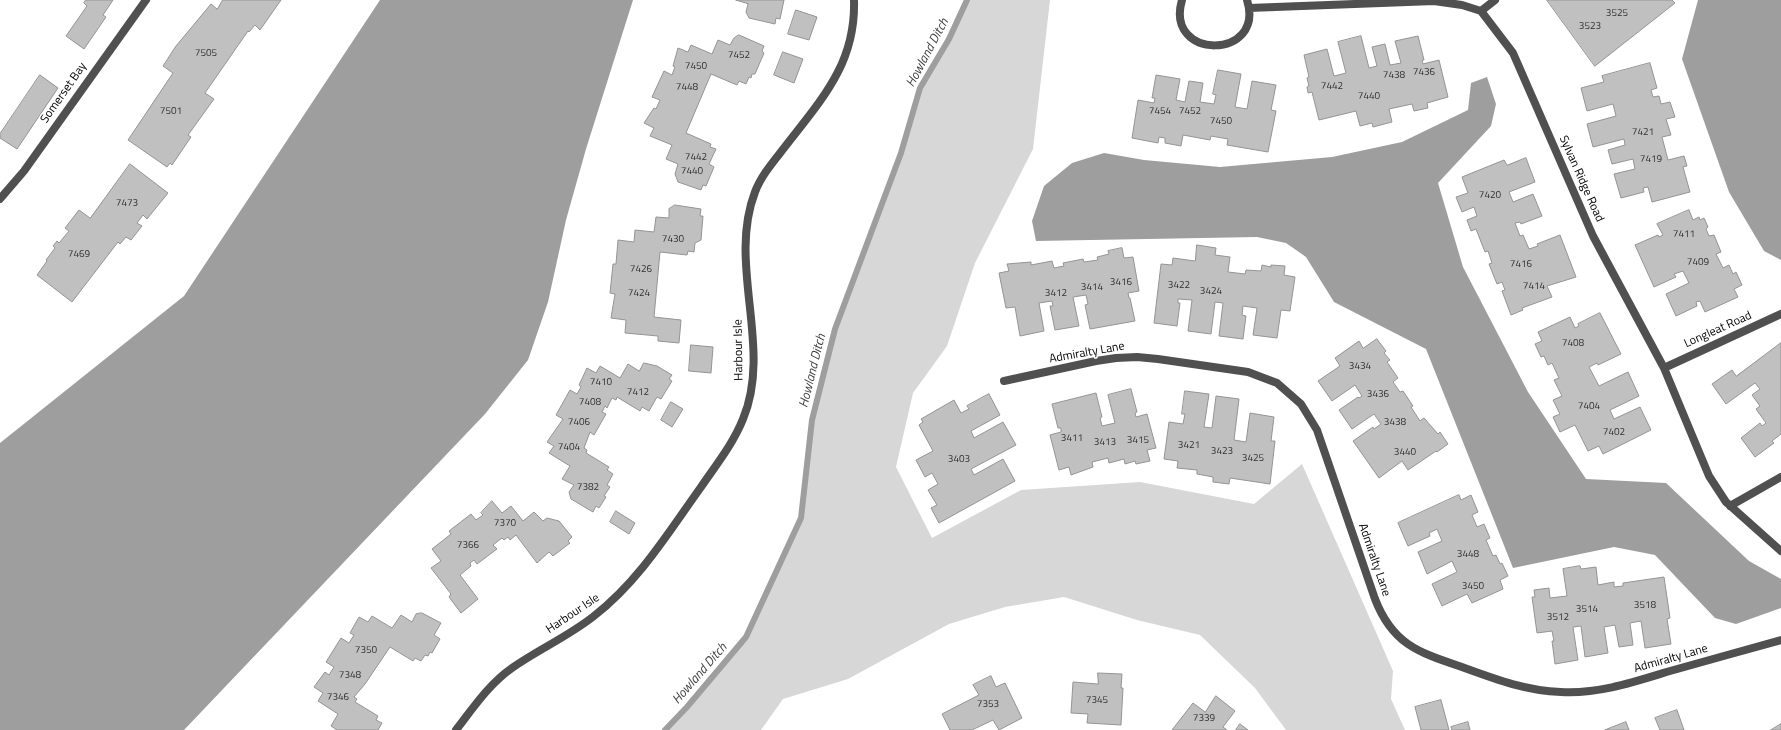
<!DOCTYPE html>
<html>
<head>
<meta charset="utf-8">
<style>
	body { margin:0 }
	canvas { display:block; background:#fff }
</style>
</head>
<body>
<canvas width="1781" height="730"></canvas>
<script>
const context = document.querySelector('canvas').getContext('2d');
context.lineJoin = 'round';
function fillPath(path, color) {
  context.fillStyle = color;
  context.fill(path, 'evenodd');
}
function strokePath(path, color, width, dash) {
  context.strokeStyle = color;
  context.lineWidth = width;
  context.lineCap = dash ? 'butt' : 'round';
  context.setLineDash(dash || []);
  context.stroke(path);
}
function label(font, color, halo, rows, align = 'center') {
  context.font = font + ' "Titillium Web",sans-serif';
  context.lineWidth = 3;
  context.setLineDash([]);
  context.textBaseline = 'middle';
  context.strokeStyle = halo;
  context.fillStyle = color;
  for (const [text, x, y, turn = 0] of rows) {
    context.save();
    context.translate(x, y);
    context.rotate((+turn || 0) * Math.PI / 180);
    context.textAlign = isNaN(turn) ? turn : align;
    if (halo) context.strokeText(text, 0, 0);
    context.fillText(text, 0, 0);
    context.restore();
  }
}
const green = new Path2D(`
	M 967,0 L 1050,0 L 1033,149 L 975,263 L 947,346 L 913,393 L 896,467 L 932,538 L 1021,490 L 1140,482 L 1254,504 L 1302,464 L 1393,671 L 1391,699 L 1405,730 L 1286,730 L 1255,688 L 1200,635 L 1137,620 L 1064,597 L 1005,607 L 949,624 L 848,679 L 783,699 L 761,730 L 665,730 L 687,707 L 746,637 L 801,518 L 812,420 L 835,329 L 901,153 L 920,88 L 949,39 Z`);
const water = new Path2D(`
	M 380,0 L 633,0 L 586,149 L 566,220 L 548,302 L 528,360 L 485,414 L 184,730 L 0,730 L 0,443 L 184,296 Z
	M 1698,0 L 1781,0 L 1781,260 L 1764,251 L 1729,192 L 1682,59 Z
	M 1487,77 L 1496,104 L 1491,126 L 1438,183 L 1463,267 L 1528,392 L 1586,479 L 1666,483 L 1749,561 L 1781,579 L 1781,608 L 1736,624 L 1715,618 L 1655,555 L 1614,547 L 1513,568 L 1426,349 L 1334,302 L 1306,257 L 1286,243 L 1257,237 L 1036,241 L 1032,221 L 1044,186 L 1072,163 L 1104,153 L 1144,160 L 1220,167 L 1332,157 L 1402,142 L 1468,110 L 1471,83 Z`);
const stream = new Path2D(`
	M 665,730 L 687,707 L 746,637 L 801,518 L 812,420 L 835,329 L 901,153 L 920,88 L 949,39 L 967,0`);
const building = new Path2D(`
	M 86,0 L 113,0 L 103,15 L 106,17 L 84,49 L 66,36 L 87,6 L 84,3 Z
	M 223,0 L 281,0 L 260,30 L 255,25 L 249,32 L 248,31 L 205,93 L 214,99 L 188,135 L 191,137 L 172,165 L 170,163 L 167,167 L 128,140 L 173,73 L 163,66 L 176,46 L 211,4 L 217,9 Z
	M 736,0 L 784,0 L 780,19 L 776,18 L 775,24 L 749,18 L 746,12 L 748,4 Z
	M 1547,0 L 1672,0 L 1675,3 L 1595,66 Z
	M 796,10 L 817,17 L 809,40 L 788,34 Z
	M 739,35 L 764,46 L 762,51 L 764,53 L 755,74 L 752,74 L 751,78 L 749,77 L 746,84 L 739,81 L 737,85 L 711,74 L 686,133 L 711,144 L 710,147 L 716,149 L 709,164 L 714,167 L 706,186 L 703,185 L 701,190 L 678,182 L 675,174 L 678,164 L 666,159 L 672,145 L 650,136 L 654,128 L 644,123 L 654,108 L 656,109 L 660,100 L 652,97 L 664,71 L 672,75 L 675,67 L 673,66 L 678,48 L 688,52 L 691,45 L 712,54 L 718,40 L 730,45 L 734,38 Z
	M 1361,36 L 1369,68 L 1377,66 L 1372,47 L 1385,44 L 1390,65 L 1401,63 L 1395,41 L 1418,36 L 1424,60 L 1422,60 L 1423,64 L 1439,60 L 1448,97 L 1427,103 L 1428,108 L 1414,111 L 1412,104 L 1389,109 L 1392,122 L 1373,127 L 1372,123 L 1360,126 L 1356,111 L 1319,120 L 1312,92 L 1308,93 L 1307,87 L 1309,86 L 1307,78 L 1309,77 L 1304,55 L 1327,49 L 1334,76 L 1346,73 L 1338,42 Z
	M 783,52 L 803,59 L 794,83 L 774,75 Z
	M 1650,63 L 1657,88 L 1651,90 L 1653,97 L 1659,96 L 1661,104 L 1670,102 L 1675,117 L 1666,119 L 1671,135 L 1662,137 L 1668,160 L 1684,156 L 1687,166 L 1683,167 L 1690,192 L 1652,202 L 1648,187 L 1643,188 L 1644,192 L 1621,198 L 1614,174 L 1635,169 L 1633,159 L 1612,164 L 1608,150 L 1625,145 L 1624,139 L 1593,147 L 1587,124 L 1616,116 L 1613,104 L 1587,111 L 1581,88 L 1604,82 L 1602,76 Z
	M 1218,70 L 1241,74 L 1235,107 L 1247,109 L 1252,81 L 1276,85 L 1271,110 L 1276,111 L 1268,152 L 1227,145 L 1228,139 L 1211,136 L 1210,140 L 1183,135 L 1181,146 L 1165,143 L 1165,138 L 1159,137 L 1158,143 L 1132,138 L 1138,100 L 1154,103 L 1155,98 L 1152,98 L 1156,75 L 1180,79 L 1176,100 L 1185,102 L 1189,81 L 1203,83 L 1200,102 L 1214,104 L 1216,95 L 1213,94 Z
	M 40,75 L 58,88 L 17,149 L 0,138 L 0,134 Z
	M 1526,158 L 1535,182 L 1509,192 L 1513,202 L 1533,194 L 1542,216 L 1521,224 L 1520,222 L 1515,223 L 1520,236 L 1523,235 L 1529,249 L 1538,246 L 1537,244 L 1560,235 L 1576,277 L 1547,286 L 1552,297 L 1522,308 L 1523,310 L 1511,315 L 1502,291 L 1505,290 L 1502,282 L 1497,284 L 1489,264 L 1492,263 L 1488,251 L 1485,252 L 1476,229 L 1471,231 L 1467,220 L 1477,216 L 1474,207 L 1462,212 L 1456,197 L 1468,193 L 1462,177 L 1504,160 L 1507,165 Z
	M 130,164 L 168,193 L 147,219 L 143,215 L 137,223 L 142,226 L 131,240 L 126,237 L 120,244 L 118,242 L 72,302 L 37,275 L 47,261 L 46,260 L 55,248 L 53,246 L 57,241 L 59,243 L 69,231 L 65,228 L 79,210 L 90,218 Z
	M 675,205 L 701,209 L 700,216 L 703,216 L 701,240 L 695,243 L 694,252 L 688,251 L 687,255 L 660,252 L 654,317 L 681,320 L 679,343 L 658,341 L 658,336 L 625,333 L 626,320 L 611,318 L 615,294 L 610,293 L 613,264 L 616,264 L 618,240 L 634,242 L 635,230 L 654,232 L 656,217 L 669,218 L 669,209 Z
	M 1689,210 L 1693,220 L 1699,217 L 1700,220 L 1704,218 L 1708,227 L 1706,229 L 1709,236 L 1714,235 L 1721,252 L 1716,254 L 1723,268 L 1729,265 L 1733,274 L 1736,272 L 1742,285 L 1734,289 L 1738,297 L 1705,312 L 1700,301 L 1696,302 L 1697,306 L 1676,316 L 1666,294 L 1689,283 L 1683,271 L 1674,274 L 1676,277 L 1654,287 L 1635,245 L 1658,235 L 1659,237 L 1663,235 L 1657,224 Z
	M 1197,245 L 1216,248 L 1215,255 L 1230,257 L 1228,272 L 1245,274 L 1246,270 L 1261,271 L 1262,265 L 1271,267 L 1271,265 L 1285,266 L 1284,275 L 1295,277 L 1290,311 L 1281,310 L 1277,338 L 1253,335 L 1257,308 L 1243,306 L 1242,315 L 1246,316 L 1243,339 L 1219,336 L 1223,303 L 1215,302 L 1211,334 L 1188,331 L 1192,300 L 1178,299 L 1178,303 L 1180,303 L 1177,326 L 1154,323 L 1161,264 L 1172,265 L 1173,258 L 1195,261 Z
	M 1122,248 L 1124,258 L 1133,257 L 1139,291 L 1128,293 L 1129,298 L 1130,298 L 1135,321 L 1090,329 L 1085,305 L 1088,304 L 1086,295 L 1073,297 L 1079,326 L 1055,330 L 1050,306 L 1053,306 L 1052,301 L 1039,303 L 1044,331 L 1020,336 L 1015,307 L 1006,308 L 999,273 L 1009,271 L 1007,264 L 1031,262 L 1031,265 L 1052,261 L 1054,268 L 1064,266 L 1063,263 L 1083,259 L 1084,262 L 1098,260 L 1097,257 L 1109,254 L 1108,251 Z
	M 1600,313 L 1621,354 L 1598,365 L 1597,363 L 1589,367 L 1599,386 L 1628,372 L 1639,396 L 1610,410 L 1614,419 L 1640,407 L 1651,430 L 1603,454 L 1599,446 L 1588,451 L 1575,425 L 1560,432 L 1553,417 L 1560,414 L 1553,400 L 1562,396 L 1554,380 L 1559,378 L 1552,363 L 1548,365 L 1544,356 L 1541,357 L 1535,344 L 1542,341 L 1538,332 L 1570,317 L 1575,328 L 1579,326 L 1578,324 Z
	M 1377,339 L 1386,351 L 1384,353 L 1390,360 L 1387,362 L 1398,378 L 1393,382 L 1400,392 L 1403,391 L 1413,406 L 1411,407 L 1420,421 L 1424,418 L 1438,434 L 1440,432 L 1448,444 L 1437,452 L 1436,451 L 1408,470 L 1402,461 L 1379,478 L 1353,441 L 1373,427 L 1374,429 L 1381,424 L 1374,414 L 1352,429 L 1339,410 L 1358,397 L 1359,398 L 1362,396 L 1355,385 L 1332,401 L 1318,381 L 1340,366 L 1335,358 L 1359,341 L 1363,348 Z
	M 1781,343 L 1781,434 L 1772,441 L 1774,443 L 1755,457 L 1741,438 L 1760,423 L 1762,426 L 1766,423 L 1756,409 L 1760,406 L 1752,395 L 1760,389 L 1755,383 L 1726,404 L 1712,384 L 1732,370 L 1736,376 Z
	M 691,345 L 713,347 L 711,373 L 689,371 Z
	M 644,363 L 657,366 L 672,375 L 669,379 L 672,381 L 661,399 L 657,397 L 649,411 L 642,407 L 640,411 L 617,397 L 616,400 L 612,398 L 607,408 L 605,406 L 602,412 L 606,414 L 594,435 L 590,432 L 584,448 L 587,450 L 586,453 L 609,467 L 607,470 L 613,474 L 607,485 L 610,487 L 604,496 L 606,497 L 599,508 L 596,506 L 593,512 L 571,499 L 569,492 L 574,485 L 562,479 L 570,466 L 549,453 L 554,446 L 547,442 L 563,419 L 556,415 L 570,390 L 577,394 L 581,387 L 579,385 L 587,368 L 596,373 L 600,366 L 620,378 L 628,364 L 639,371 Z
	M 1131,389 L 1137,412 L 1135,413 L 1136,417 L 1147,414 L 1156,448 L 1147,450 L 1150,461 L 1136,464 L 1135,461 L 1125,464 L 1124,459 L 1109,463 L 1108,458 L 1092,462 L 1093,467 L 1071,475 L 1069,467 L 1059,470 L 1050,435 L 1061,432 L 1061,428 L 1058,428 L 1052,404 L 1096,393 L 1102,417 L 1100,418 L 1102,426 L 1115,423 L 1108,395 Z
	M 1185,391 L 1209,394 L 1204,427 L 1212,428 L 1216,396 L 1239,399 L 1234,440 L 1246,442 L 1250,413 L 1274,417 L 1271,441 L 1275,441 L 1270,484 L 1230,478 L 1229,484 L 1213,482 L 1213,477 L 1197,474 L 1197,470 L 1177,468 L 1178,461 L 1164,459 L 1169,422 L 1183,424 L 1185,414 L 1182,414 Z
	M 989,394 L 1000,415 L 971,431 L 974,438 L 1003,422 L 1016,445 L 971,469 L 974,475 L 1003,459 L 1015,481 L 939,523 L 931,508 L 937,505 L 928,490 L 938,484 L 932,473 L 925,477 L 916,460 L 933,451 L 919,425 L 923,422 L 921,419 L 954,400 L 961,413 L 969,409 L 967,406 Z
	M 671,402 L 683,409 L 672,427 L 661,420 Z
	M 1459,495 L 1461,500 L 1471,495 L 1478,512 L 1472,515 L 1477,527 L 1484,524 L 1490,538 L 1486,540 L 1493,556 L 1496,555 L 1500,564 L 1502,563 L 1508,576 L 1500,580 L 1503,589 L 1472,603 L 1467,594 L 1442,606 L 1432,584 L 1457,572 L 1452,561 L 1427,574 L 1418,552 L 1442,541 L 1437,529 L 1429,533 L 1430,536 L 1408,546 L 1398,523 Z
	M 492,501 L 502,513 L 511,506 L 523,521 L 534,512 L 543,521 L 547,518 L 559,521 L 572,537 L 568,541 L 570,543 L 553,556 L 549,552 L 537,563 L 516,535 L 510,540 L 508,537 L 504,540 L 502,538 L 493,545 L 497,549 L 477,564 L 474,560 L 470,563 L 471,566 L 460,575 L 478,599 L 461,613 L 449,597 L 451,594 L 431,568 L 441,561 L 432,549 L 451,534 L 449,531 L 471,514 L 476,520 L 483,515 L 481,513 Z
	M 616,511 L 635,523 L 629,534 L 610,522 Z
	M 1580,566 L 1581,569 L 1596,567 L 1598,585 L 1614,582 L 1614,587 L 1623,586 L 1623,583 L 1664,577 L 1670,618 L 1667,619 L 1671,644 L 1645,648 L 1641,621 L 1630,623 L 1633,645 L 1619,647 L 1615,625 L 1604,627 L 1608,653 L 1585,657 L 1581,626 L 1573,627 L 1578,660 L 1555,664 L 1552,641 L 1554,641 L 1552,631 L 1537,633 L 1532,597 L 1535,597 L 1534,590 L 1549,588 L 1550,598 L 1567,596 L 1563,569 Z
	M 422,613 L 441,623 L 434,635 L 440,639 L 432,653 L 430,652 L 428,656 L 425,655 L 421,661 L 415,658 L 413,661 L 390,647 L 365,684 L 354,697 L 357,699 L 355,702 L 378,716 L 376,720 L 382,723 L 378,730 L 337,730 L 331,726 L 338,714 L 318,701 L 323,693 L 314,687 L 325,672 L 329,675 L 334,667 L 326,662 L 341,638 L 349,643 L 354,635 L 350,633 L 359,617 L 368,622 L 372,616 L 392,628 L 401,615 L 412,622 L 416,614 Z
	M 1098,673 L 1122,674 L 1121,688 L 1123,688 L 1121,725 L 1087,723 L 1088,714 L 1071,713 L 1073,682 L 1098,684 Z
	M 991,676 L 996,687 L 1005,683 L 1022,718 L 999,730 L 993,720 L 972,730 L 950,730 L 942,714 L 979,695 L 973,685 Z
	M 1216,696 L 1235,711 L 1223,727 L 1227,730 L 1172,730 L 1193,703 L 1205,712 Z
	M 1441,700 L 1449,730 L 1421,730 L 1415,707 Z
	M 1677,710 L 1684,730 L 1660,730 L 1655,718 Z
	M 1468,722 L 1470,730 L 1452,730 L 1451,727 Z
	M 1626,722 L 1629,730 L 1605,730 Z
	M 1240,724 L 1248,730 L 1236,730 Z
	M 1781,724 L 1781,730 L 1771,730 Z`);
const street = new Path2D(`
	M 1182,0 C 1164,61 1266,60 1247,0
	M 1249,8 L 1434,1 L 1462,5 L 1481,11 L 1513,53 L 1593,236 L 1664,368 L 1709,476 L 1726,502 L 1781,551
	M 1481,11 L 1495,0
	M 0,199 L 24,171 L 146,0
	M 1664,368 L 1781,314
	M 1004,381 L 1096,361 L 1116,358 L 1137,357 L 1158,359 L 1248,372 L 1277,383 L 1301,404 L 1317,430 L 1375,599 C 1392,643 1417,652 1459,666 C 1492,678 1525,691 1561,692 C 1599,694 1634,682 1670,671 C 1707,661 1744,650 1781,640
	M 1730,506 L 1781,477
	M 456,730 C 473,708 489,684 512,668 C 539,649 569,636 594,616 C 639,581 668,533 701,487 C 716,465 733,444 743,419 C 773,347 727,265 755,192 C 761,176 773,162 784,148 C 821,100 856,64 854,0`);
const numberNames = [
	["3525",1617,14],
	["3523",1590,27],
	["7505",206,54],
	["7452",739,56],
	["7450",696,67],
	["7436",1424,73],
	["7438",1394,76],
	["7442",1332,87],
	["7448",687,88],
	["7440",1369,97],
	["7501",171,112],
	["7454",1160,112],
	["7452",1190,112],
	["7450",1221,122],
	["7421",1643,133],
	["7442",696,158],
	["7419",1651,160],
	["7440",692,172],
	["7420",1490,196],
	["7473",127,204],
	["7411",1684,235],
	["7430",673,240],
	["7469",79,255],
	["7409",1698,263],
	["7416",1521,265],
	["7426",641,270],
	["3416",1121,283],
	["3422",1179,286],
	["7414",1534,287],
	["3414",1092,288],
	["3424",1211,292],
	["7424",639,294],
	["3412",1056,294],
	["7408",1573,344],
	["3434",1360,367],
	["7410",601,383],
	["7412",638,393],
	["3436",1378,395],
	["7408",590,403],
	["7404",1589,407],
	["7406",579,423],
	["3438",1395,423],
	["7402",1614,433],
	["3411",1072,439],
	["3415",1138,441],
	["3413",1105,443],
	["3421",1189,446],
	["7404",569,448],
	["3423",1222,452],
	["3440",1405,453],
	["3425",1253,459],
	["3403",959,460],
	["7382",588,488],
	["7370",505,524],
	["7366",468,546],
	["3448",1468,555],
	["3450",1473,587],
	["3518",1645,606],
	["3514",1587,610],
	["3512",1558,618],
	["7350",366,651],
	["7348",350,676],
	["7346",338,698],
	["7345",1097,701],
	["7353",988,705],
	["7339",1204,719]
];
const streetNames = [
	["Somerset Bay",64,93,-55],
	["Sylvan Ridge Road",1581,179,66],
	["Longleat Road",1718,330,-24],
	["Harbour Isle",739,350,-91],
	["Admiralty Lane",1087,353,-10],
	["Admiralty Lane",1374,560,71],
	["Harbour Isle",573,614,-34],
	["Admiralty Lane",1671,659,-16]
];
const waterNames = [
	["Howland Ditch",928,53,-62],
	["Howland Ditch",813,371,-76],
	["Howland Ditch",700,674,-49]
];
fillPath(green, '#d7d7d7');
fillPath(water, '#9e9e9e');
strokePath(stream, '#9e9e9e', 6);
fillPath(building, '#c0c0c0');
strokePath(building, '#949494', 1);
strokePath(street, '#505050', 8);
label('10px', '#303030', null, numberNames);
label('12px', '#000', '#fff', streetNames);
label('italic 13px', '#3f3f3f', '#fff', waterNames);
</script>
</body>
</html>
